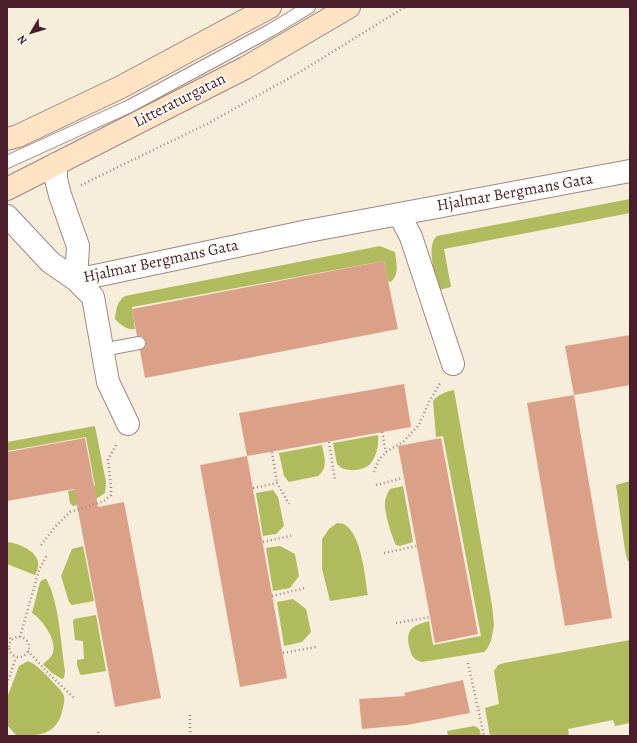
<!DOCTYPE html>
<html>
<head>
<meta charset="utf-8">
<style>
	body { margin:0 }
	#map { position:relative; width:637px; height:743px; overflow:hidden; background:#f7eddb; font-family:Alegreya,serif }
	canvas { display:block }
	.frame { position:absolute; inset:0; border:8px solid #4a1f2b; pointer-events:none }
	.north { position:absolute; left:12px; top:12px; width:40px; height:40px; -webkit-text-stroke:3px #fdfcf7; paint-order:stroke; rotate:232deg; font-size:11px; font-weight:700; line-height:16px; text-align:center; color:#4a1f2b }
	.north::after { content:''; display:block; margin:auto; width:14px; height:18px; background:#4a1f2b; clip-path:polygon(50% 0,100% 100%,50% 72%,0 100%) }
</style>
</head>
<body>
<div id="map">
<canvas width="637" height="743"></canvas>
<div class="frame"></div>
<div class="north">N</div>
</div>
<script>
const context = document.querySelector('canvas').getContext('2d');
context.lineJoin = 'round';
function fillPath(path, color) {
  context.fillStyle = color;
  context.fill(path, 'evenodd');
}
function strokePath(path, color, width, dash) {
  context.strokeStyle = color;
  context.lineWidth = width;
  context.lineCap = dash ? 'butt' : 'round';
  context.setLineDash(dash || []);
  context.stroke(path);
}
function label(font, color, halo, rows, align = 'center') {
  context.font = font + ' Alegreya,serif';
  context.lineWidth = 3.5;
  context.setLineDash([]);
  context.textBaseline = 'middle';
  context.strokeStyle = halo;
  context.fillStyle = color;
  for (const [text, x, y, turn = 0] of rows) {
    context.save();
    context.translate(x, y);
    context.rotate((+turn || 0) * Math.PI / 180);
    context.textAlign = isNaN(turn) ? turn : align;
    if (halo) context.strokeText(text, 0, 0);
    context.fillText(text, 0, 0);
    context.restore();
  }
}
const green = new Path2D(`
	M 630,199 L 630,213 L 444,249 L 451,287 L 439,290 C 436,277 425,246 437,236 Z
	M 380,246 L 395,252 C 396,263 400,273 391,282 L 388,281 L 384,261 L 132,307 L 135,329 C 126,330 121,325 115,319 C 116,310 117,301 125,296 Z
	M 454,390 L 492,605 L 494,625 L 491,641 L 487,649 L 484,652 L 422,662 C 418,661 414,659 412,655 C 409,649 406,637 410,631 C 413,625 423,623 429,621 L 433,645 L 481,636 L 443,436 L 436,437 L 433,401 C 439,394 445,392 454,390 Z
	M 95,426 L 106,482 L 105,493 L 93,501 L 73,506 L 70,503 L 68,491 L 95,486 L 86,437 L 7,451 L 7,442 Z
	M 378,435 C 379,444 377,455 371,463 C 367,469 352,472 345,469 C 342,469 339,466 337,464 L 333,443 Z
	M 322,445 C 324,456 329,468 318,476 L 289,482 L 284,476 L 279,453 Z
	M 630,481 L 630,564 L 627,559 L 625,550 L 616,485 Z
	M 403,486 L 413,542 L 400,546 L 396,545 C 391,534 384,512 385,501 C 386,497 388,492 390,489 Z
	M 273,490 L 278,497 L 284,526 L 276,534 L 263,536 L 256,493 Z
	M 337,523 C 361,522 365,577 368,595 L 330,601 L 322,569 L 322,539 L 329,529 Z
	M 7,542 C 17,543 33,549 37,559 C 40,564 37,571 35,575 L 7,564 Z
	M 83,546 L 94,601 L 72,605 L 69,602 L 61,576 L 72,549 Z
	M 280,546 L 295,554 L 299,576 L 290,588 L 273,591 L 266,548 Z
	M 44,579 L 46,579 C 59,600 61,645 65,671 L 64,678 L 62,679 L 52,673 L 43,664 C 47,661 50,658 52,655 C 59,642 42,619 32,613 L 40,582 Z
	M 293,599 L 306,609 L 311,632 L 302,642 L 284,646 L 277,602 Z
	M 96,615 L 106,671 L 82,675 L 80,674 L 77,665 L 77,660 L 84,659 L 83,641 L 75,640 L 73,622 L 74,619 Z
	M 630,640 L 630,723 L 615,726 L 613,720 L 568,729 L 569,736 L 490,736 L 485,708 L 499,704 L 494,671 L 498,665 L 504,663 Z
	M 28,661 C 36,664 44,673 50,679 C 54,684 62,690 64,696 C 65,701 63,707 62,712 C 56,735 38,736 17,736 L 7,725 L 7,698 L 19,666 Z
	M 474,726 C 480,728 480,730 481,736 L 448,736 L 447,731 Z`);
const building = new Path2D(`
	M 384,261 L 398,329 L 145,378 L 140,350 L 146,346 L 146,341 L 142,336 L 137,336 L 132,309 Z
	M 630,335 L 630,385 L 574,395 L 565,346 Z
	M 404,384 L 411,427 L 247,456 L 239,413 Z
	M 574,395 L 612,618 L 565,626 L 527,403 Z
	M 85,438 L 98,507 L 124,502 L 161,698 L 115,707 L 74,489 L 7,501 L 7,452 Z
	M 441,438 L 478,634 L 435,643 L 398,446 Z
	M 247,456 L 287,678 L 240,687 L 200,465 Z
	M 463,680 L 470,713 L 407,725 L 362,729 L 359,699 L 405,696 L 404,693 Z`);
const path = new Path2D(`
	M 81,185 L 207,124 L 300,72 L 405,7
	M 382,432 L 386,452
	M 329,442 L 335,480
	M 272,452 L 277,483
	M 374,472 L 378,461 L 386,452 L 403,442 L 419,425 L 429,402 L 440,383
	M 376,485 L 403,478
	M 253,488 L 277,483 L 289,504
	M 263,542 L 294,535
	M 41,545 L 55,527 L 70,512 L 104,501 L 111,495 L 111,487 L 108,460 L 116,445
	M 384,553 L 417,546
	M 272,596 L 305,588
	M 396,623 L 430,617
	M 7,635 L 11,639
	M9 647a10 10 0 1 1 20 0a10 10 0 1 1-20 0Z
	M 20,637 L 39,570 L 47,555
	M 28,651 L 46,671 L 74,698
	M 283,653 L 316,647
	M 468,663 L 484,736
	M 7,684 L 16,657
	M 98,732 L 99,736
	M 190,736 L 190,712`);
const lane = new Path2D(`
	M 7,162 L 130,106 L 271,30 L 309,7
	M 102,350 L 139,343`);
const street = new Path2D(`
	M 56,164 L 56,179 L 60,195 L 78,246 L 76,280
	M 399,214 L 411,237 L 453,364
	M 7,216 L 50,262 L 76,280 L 93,297 L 108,382 L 128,424
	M 76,280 L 308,231 L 630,171`);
const secondary = new Path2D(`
	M 7,139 L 18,136 L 121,87 L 270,7
	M 7,189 L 245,68 L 349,7`);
const streetNames = [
	["Litteraturgatan",180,101,-27],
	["Hjalmar Bergmans Gata",515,193,-10],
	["Hjalmar Bergmans Gata",161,262,-12]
];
fillPath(green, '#afbb5d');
fillPath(building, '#dba188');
strokePath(lane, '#a08683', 14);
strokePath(street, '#a08683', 24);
strokePath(secondary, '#a08683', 24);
strokePath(path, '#a08683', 2.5, [1, 3]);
strokePath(lane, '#fff', 12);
strokePath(street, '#fff', 22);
strokePath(secondary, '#fee4c5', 22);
label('16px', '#4a1f2b', '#fdfcf7', streetNames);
</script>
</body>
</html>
